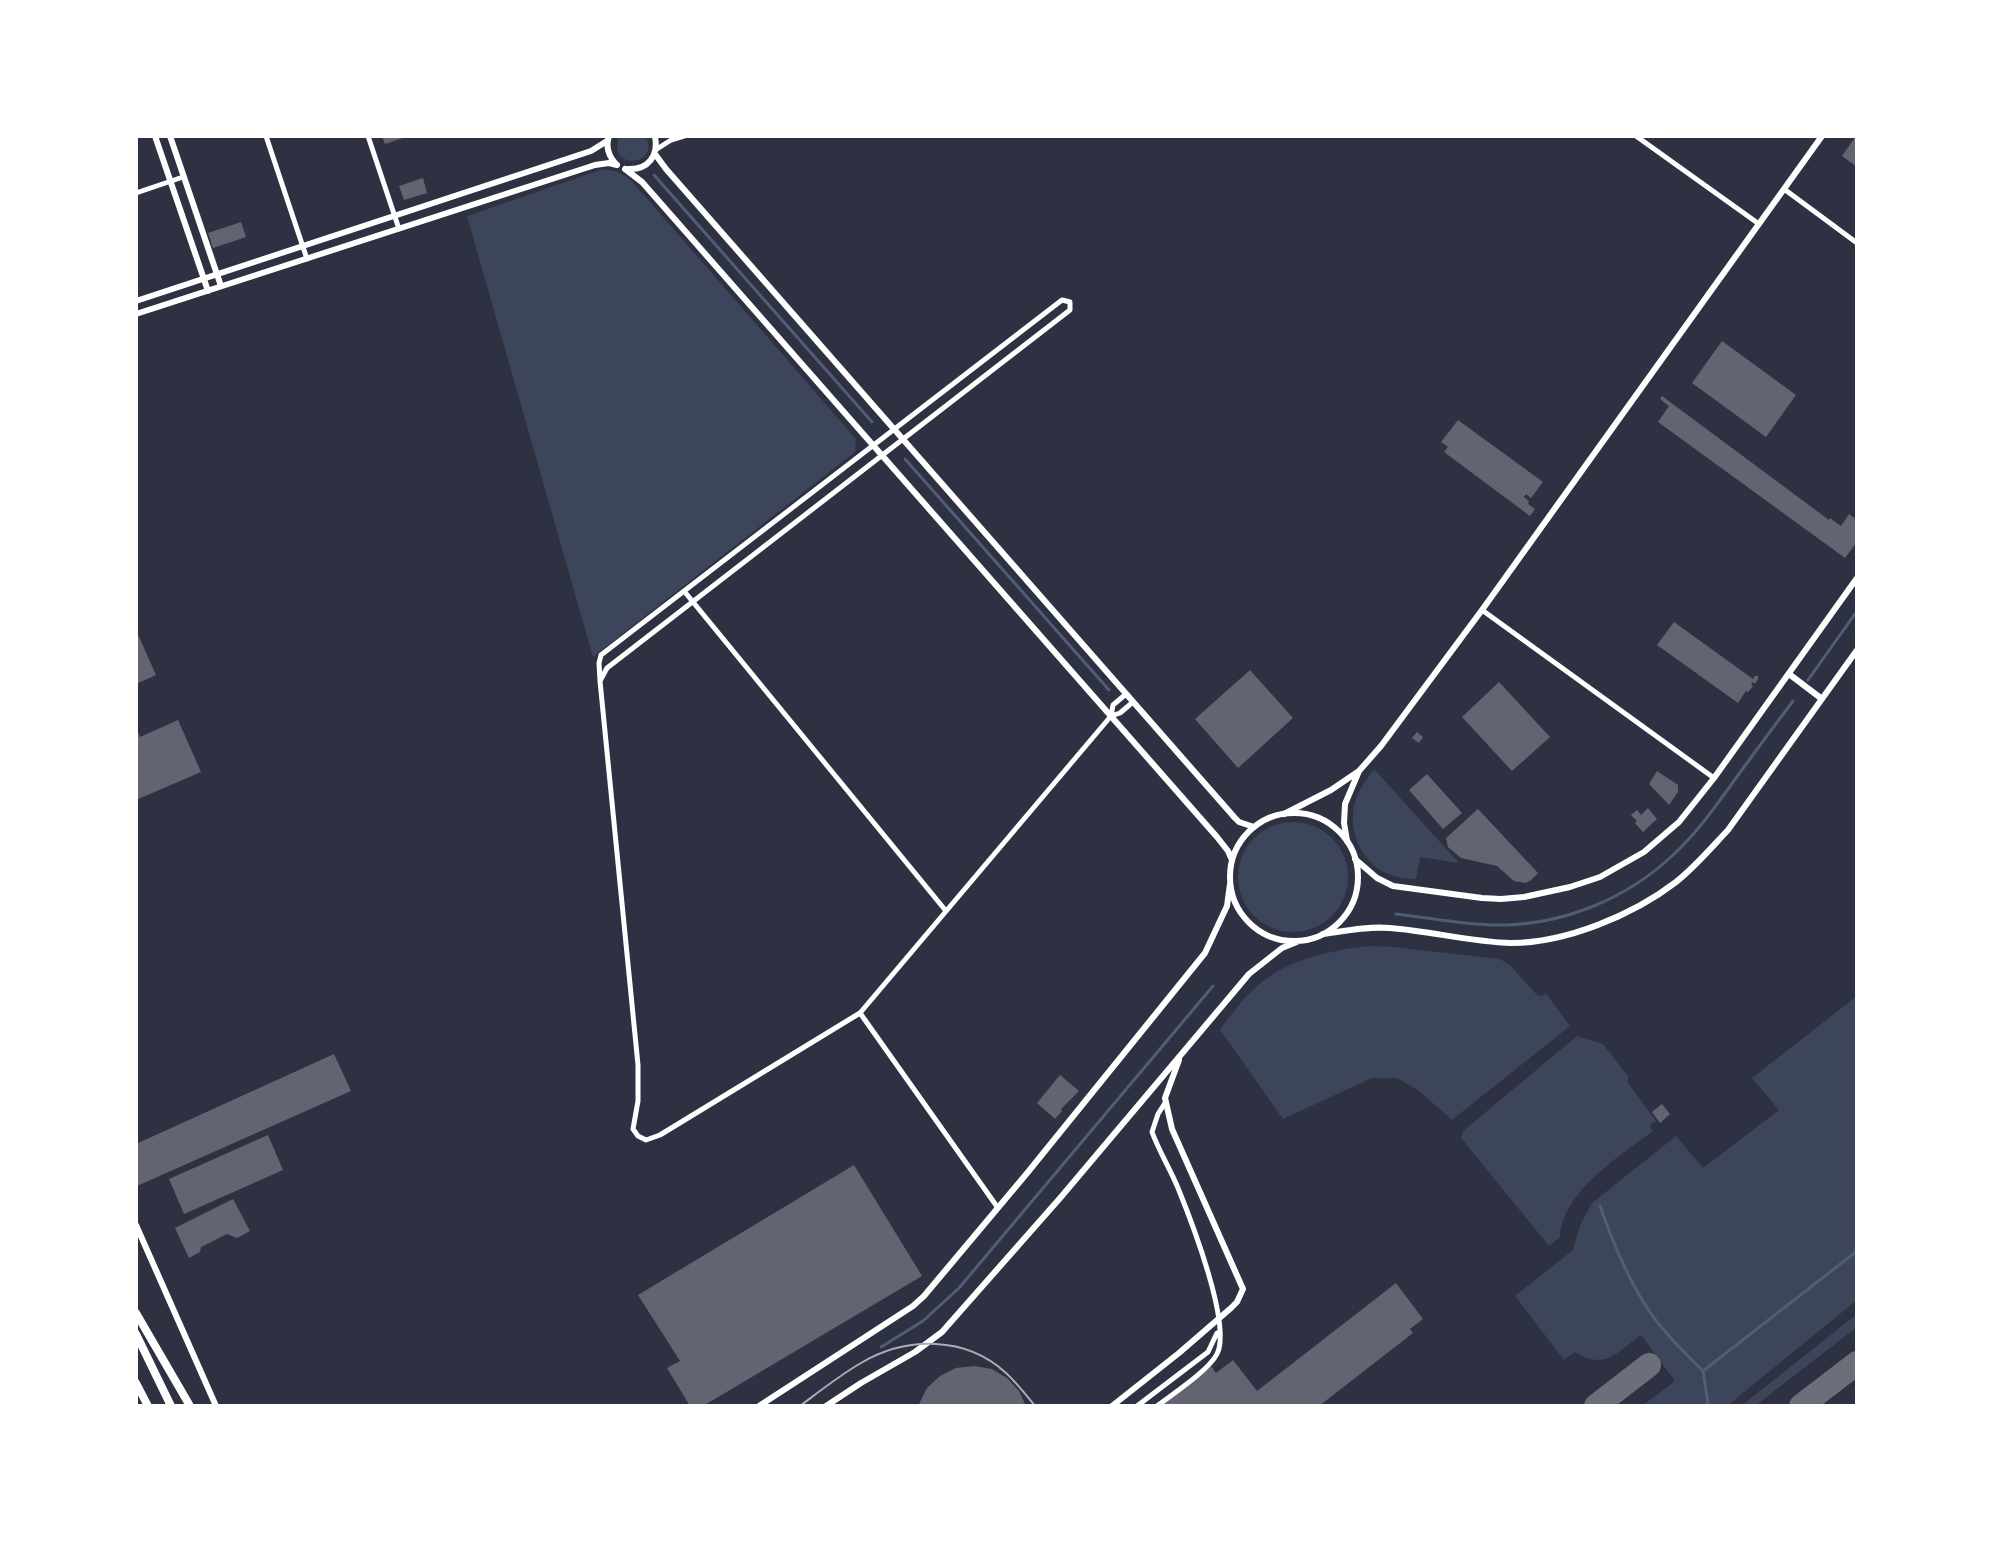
<!DOCTYPE html>
<html>
<head>
<meta charset="utf-8">
<style>
	body { margin:0 }
	#map { position:relative; width:1993px; height:1542px; overflow:hidden; background:#2d3142; font-family:"Roboto Condensed",sans-serif }
	canvas { display:block }
	.frame { position:absolute; inset:0; border:138px solid #fff; pointer-events:none }
</style>
</head>
<body>
<div id="map">
<canvas width="1993" height="1542"></canvas>
<div class="frame"></div>
</div>
<script>
const context = document.querySelector('canvas').getContext('2d');
context.lineJoin = 'round';
function fillPath(path, color) {
  context.fillStyle = color;
  context.fill(path, 'evenodd');
}
function strokePath(path, color, width, dash) {
  context.strokeStyle = color;
  context.lineWidth = width;
  context.lineCap = dash ? 'butt' : 'round';
  context.setLineDash(dash || []);
  context.stroke(path);
}
const green = new Path2D(`
	M 619,136 L 646,136 C 660,168 606,170 619,136 Z
	M 603,169 L 618,172 L 630,179 L 856,439 L 855,452 L 593,657 L 467,216 Z
	M 1374,769 L 1459,863 L 1420,857 L 1416,879 C 1410,879 1403,879 1397,877 C 1365,870 1346,833 1355,802 C 1358,790 1367,779 1374,769 Z
	M1238 877a55 55 0 1 1 110 0a55 55 0 1 1-110 0Z
	M 1369,946 L 1393,947 L 1500,959 L 1510,965 L 1536,994 L 1542,996 L 1546,993 L 1570,1026 L 1452,1120 L 1418,1090 L 1397,1078 L 1372,1078 L 1283,1119 L 1220,1030 C 1230,1016 1240,1002 1252,991 C 1283,960 1327,951 1369,946 Z
	M 1857,996 L 1857,1300 L 1727,1406 L 1642,1406 L 1675,1381 L 1641,1335 C 1618,1352 1604,1371 1575,1352 L 1564,1360 L 1515,1296 L 1573,1250 L 1580,1225 L 1592,1203 L 1676,1136 L 1703,1168 L 1779,1110 L 1752,1078 Z
	M 1577,1036 L 1603,1044 L 1628,1076 L 1628,1083 L 1656,1121 L 1649,1126 L 1653,1131 C 1620,1156 1563,1191 1560,1237 L 1549,1246 L 1461,1138 L 1463,1131 Z
	M 1857,1314 L 1857,1327 L 1755,1406 L 1741,1406 Z`);
const stream = new Path2D(`
	M 654,175 L 872,422
	M 905,459 L 1109,690
	M 1808,680 L 1857,611
	M 1396,914 C 1432,918 1469,926 1506,925 C 1567,923 1627,898 1672,856 C 1695,835 1713,810 1731,785 C 1751,757 1772,729 1793,701
	M 1600,1206 C 1613,1243 1629,1283 1652,1315 C 1666,1335 1685,1353 1703,1371
	M 881,1347 L 923,1321 L 959,1288 L 1213,986
	M 1705,1406 L 1708,1403 L 1703,1371 L 1857,1251`);
const taxiway = new Path2D(`
	M 1596,1406 L 1649,1365
	M 1801,1406 L 1857,1363`);
const building = new Path2D(`
	M 382,136 L 406,136 L 406,137 L 385,144 Z
	M 1856,136 L 1857,136 L 1857,167 L 1842,156 Z
	M 423,178 L 427,193 L 404,200 L 399,186 Z
	M 241,222 L 246,237 L 213,248 L 208,233 Z
	M 1722,341 L 1796,395 L 1766,437 L 1692,383 Z
	M 1662,396 L 1829,520 L 1830,518 L 1841,526 L 1849,514 L 1857,520 L 1857,542 L 1845,558 L 1658,422 L 1669,406 L 1660,399 Z
	M 1458,420 L 1543,482 L 1531,498 L 1526,494 L 1524,497 L 1529,501 L 1528,504 L 1535,509 L 1530,516 L 1444,452 L 1448,447 L 1441,442 Z
	M 1674,622 L 1753,679 L 1755,676 L 1758,676 L 1758,679 L 1755,684 L 1753,682 L 1751,684 L 1753,686 L 1748,692 L 1746,691 L 1738,703 L 1657,645 Z
	M 136,630 L 156,675 L 136,684 Z
	M 1250,670 L 1293,718 L 1238,768 L 1195,719 Z
	M 1499,682 L 1550,737 L 1512,771 L 1462,717 Z
	M 178,720 L 201,772 L 136,800 L 136,727 L 140,737 Z
	M 1417,732 L 1423,737 L 1419,743 L 1412,738 Z
	M 1657,771 L 1678,785 L 1678,792 L 1669,805 L 1649,784 Z
	M 1427,774 L 1462,813 L 1443,829 L 1409,790 Z
	M 1648,808 L 1657,819 L 1643,832 L 1635,823 L 1637,821 L 1631,815 L 1637,810 L 1641,815 Z
	M 1478,809 L 1538,873 L 1531,880 L 1526,883 L 1514,881 L 1497,866 L 1461,858 L 1448,847 L 1446,838 Z
	M 334,1054 L 351,1091 L 137,1186 L 136,1144 Z
	M 1060,1075 L 1079,1091 L 1061,1109 L 1062,1111 L 1055,1119 L 1037,1103 Z
	M 1662,1104 L 1670,1114 L 1660,1123 L 1652,1112 Z
	M 268,1135 L 283,1170 L 184,1214 L 169,1179 Z
	M 854,1165 L 922,1276 L 703,1406 L 690,1406 L 667,1368 L 680,1361 L 638,1295 Z
	M 233,1199 L 250,1231 L 237,1238 L 227,1234 L 201,1247 L 200,1252 L 189,1258 L 175,1228 Z
	M 1396,1283 L 1423,1319 L 1410,1329 L 1413,1333 L 1319,1406 L 1159,1406 L 1211,1366 L 1216,1373 L 1233,1360 L 1257,1391 Z
	M 974,1366 L 992,1369 L 1007,1378 L 1019,1391 L 1026,1406 L 918,1406 L 927,1388 L 940,1376 L 956,1368 Z`);
const minor = new Path2D(`
	M 266,136 L 307,259
	M 368,136 L 399,229
	M 1636,136 L 1759,224
	M 657,149 L 671,140 L 684,136
	M 1784,189 L 1857,243
	M 136,193 L 183,177
	M 684,591 L 946,911
	M 1482,610 L 1714,778
	M 600,681 L 607,668 L 1070,310 L 1070,302 L 1062,300 L 601,655 L 599,663 L 600,681 L 638,1065 L 638,1101 L 633,1129 L 638,1136 L 646,1140 L 660,1135 L 860,1013 L 1111,716 L 1120,713 L 1133,702
	M 1111,716 L 1113,705 L 1126,694
	M 860,1013 L 998,1208
	M 1137,1406 L 1208,1352 L 1217,1333
	M 1157,1406 C 1173,1394 1209,1370 1217,1354 C 1232,1325 1191,1220 1178,1188 C 1170,1169 1159,1151 1152,1132 L 1158,1114 L 1165,1103`);
const tertiary = new Path2D(`
	M 155,136 L 208,291
	M 170,136 L 221,286
	M 609,136 C 605,148 609,157 617,165
	M 655,154 L 666,169 L 1235,818 L 1239,822 L 1254,827
	M 625,169 L 642,182 L 1217,837 L 1228,851 L 1232,860
	M 628,169 C 648,170 659,156 655,136
	M 136,301 L 591,151 L 607,141
	M 136,314 L 595,165 L 609,163 L 617,165
	M 1284,814 L 1331,790 L 1359,771
	M 1347,841 L 1344,823 L 1345,804 L 1359,771 L 1381,746 L 1482,610 L 1822,136
	M 136,1225 L 216,1406
	M 1112,1406 L 1179,1353 L 1231,1308 L 1237,1302 L 1243,1289 L 1172,1129 L 1165,1098 L 1179,1060`);
const secondary = new Path2D(`
	M 1789,674 L 1822,699
	M1230 877a64 64 0 1 1 128 0a64 64 0 1 1-128 0Z
	M 1355,859 L 1377,878 L 1393,886 L 1482,898 L 1501,899 L 1524,897 L 1570,887 L 1600,877 L 1644,852 L 1679,822 L 1714,778 L 1857,578
	M 1323,934 C 1344,931 1368,926 1390,928 C 1430,931 1471,942 1511,943 C 1566,943 1633,915 1676,882 C 1695,867 1711,848 1728,830 L 1857,650
	M 759,1406 L 913,1306 L 924,1296 L 1028,1172 L 1205,953 L 1227,906 L 1230,884
	M 826,1406 L 861,1383 L 915,1352 L 942,1332 L 1061,1197 L 1249,974 L 1282,948 L 1299,941`);
const motorway = new Path2D(`
	M 136,1313 L 190,1406
	M 136,1334 L 171,1406
	M 136,1383 L 148,1406`);
const tram = new Path2D(`
	M 800,1406 C 820,1391 840,1375 861,1363 C 907,1336 966,1336 1006,1373 C 1017,1383 1026,1395 1035,1406`);
fillPath(green, '#3c4559');
strokePath(stream, '#4f5d75', 3);
strokePath(taxiway, '#6c6f7a', 24);
fillPath(building, '#626471');
strokePath(minor, '#fff', 5);
strokePath(tertiary, '#fff', 6);
strokePath(secondary, '#fff', 6);
strokePath(motorway, '#fff', 8);
strokePath(tram, '#abadb3', 2);
</script>
</body>
</html>
